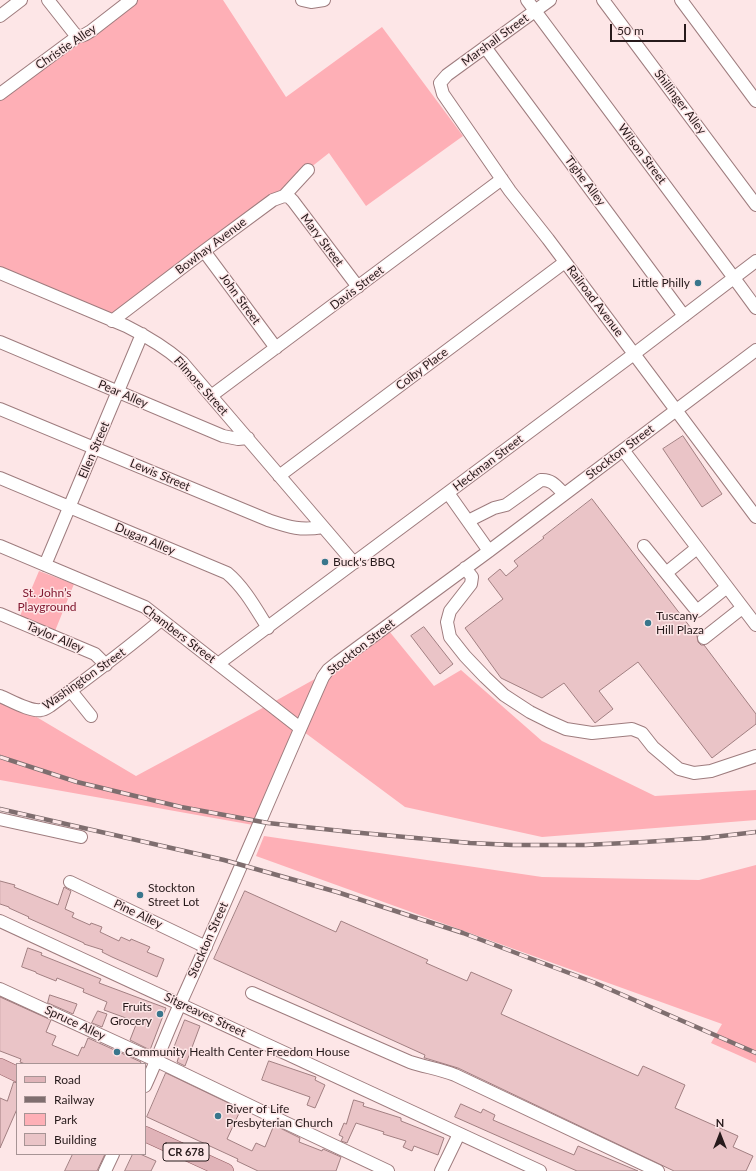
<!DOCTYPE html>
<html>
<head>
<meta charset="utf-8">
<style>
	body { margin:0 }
	#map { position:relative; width:756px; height:1171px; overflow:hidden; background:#fde6e7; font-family:Lato,sans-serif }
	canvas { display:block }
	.legend { position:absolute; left:16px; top:1063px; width:130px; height:92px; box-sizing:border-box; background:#fde6e7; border:1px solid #a79495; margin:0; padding:5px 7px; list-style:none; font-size:12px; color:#271a1b }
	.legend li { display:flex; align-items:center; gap:8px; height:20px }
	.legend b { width:20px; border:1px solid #a79495 }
	.north { position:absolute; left:700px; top:1115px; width:40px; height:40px; -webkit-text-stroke:3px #fde6e7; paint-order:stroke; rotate:0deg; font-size:11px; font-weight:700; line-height:16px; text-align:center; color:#271a1b }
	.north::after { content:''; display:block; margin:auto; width:14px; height:18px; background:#271a1b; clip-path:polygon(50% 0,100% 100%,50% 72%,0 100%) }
	.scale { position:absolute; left:610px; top:24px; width:76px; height:18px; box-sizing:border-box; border:2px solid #271a1b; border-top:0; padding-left:5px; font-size:12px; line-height:14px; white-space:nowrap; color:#271a1b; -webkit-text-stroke:3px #fde6e7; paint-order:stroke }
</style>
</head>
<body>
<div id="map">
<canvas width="756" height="1171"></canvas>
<ul class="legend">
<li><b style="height:5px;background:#e0b3b8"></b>Road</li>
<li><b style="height:5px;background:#7f6e6f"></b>Railway</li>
<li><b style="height:11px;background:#feafb6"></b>Park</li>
<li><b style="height:11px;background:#eac4c7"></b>Building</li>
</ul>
<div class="north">N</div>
<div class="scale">50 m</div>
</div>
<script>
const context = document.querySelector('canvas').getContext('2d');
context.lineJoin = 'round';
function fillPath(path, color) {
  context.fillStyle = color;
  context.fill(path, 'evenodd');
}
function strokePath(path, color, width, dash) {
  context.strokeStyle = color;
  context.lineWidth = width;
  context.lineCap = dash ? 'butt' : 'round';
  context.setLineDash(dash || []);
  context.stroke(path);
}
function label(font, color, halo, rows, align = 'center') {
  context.font = font + ' Lato,sans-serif';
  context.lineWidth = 3;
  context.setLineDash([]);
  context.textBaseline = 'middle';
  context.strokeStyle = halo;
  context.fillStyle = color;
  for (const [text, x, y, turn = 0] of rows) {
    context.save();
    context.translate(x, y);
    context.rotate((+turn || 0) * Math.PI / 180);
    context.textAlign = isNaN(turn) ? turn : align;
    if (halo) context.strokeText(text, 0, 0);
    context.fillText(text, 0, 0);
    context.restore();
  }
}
const green = new Path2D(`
	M 134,0 L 223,0 L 286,97 L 382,27 L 463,136 L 366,206 L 329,153 L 117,320 L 0,272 L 0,101 Z
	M 39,571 L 74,584 L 55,631 L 20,616 Z
	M 389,631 L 434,686 L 461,670 L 542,741 L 655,796 L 756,790 L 756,820 L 542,837 L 405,807 L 300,729 L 259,826 L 0,780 L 0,700 L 23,709 L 136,776 L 270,704 L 322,675 Z
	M 264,836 L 542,877 L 699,880 L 756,865 L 756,1063 L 711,1043 L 722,1024 L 256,856 Z`);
const building = new Path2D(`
	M 683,436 L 722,494 L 702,507 L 663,449 Z
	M 592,499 L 697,636 L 698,642 L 701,645 L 704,645 L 756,714 L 756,724 L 712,758 L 638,662 L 599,691 L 613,709 L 595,723 L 564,683 L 542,698 L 501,678 L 465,628 L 503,599 L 488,579 L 500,569 L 506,576 L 518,566 L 514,561 L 544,538 L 543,537 Z
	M 424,627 L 453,664 L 440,674 L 411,636 Z
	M 0,881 L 15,885 L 14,887 L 58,905 L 64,887 L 71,891 L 65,909 L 74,913 L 72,917 L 90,925 L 91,923 L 102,927 L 100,932 L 119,941 L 121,937 L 130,941 L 131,939 L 150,947 L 147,952 L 164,959 L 157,977 L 112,957 L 102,952 L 103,950 L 84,944 L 84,943 L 28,918 L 29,917 L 9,908 L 9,907 L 0,904 Z
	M 245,891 L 336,932 L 341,921 L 428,960 L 426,963 L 467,981 L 471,972 L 512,990 L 501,1014 L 638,1076 L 643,1066 L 685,1085 L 675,1108 L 738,1136 L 733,1147 L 753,1156 L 746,1171 L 674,1171 L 458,1068 L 425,1058 L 424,1058 L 425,1055 L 214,959 Z
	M 28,948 L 42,953 L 41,955 L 101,979 L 99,983 L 166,1008 L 150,1050 L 130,1040 L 137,1022 L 104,1010 L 107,1002 L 83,992 L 84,989 L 57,978 L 56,981 L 36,973 L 36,972 L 22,967 Z
	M 50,995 L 77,1004 L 73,1014 L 48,1003 Z
	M 0,997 L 51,1020 L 46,1032 L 56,1036 L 52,1045 L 78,1056 L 82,1047 L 84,1048 L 88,1038 L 141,1062 L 140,1064 L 25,1064 L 20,1062 L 21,1059 L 0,1051 Z
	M 98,1011 L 107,1014 L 102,1027 L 92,1023 Z
	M 185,1020 L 200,1026 L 185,1066 L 177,1062 L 181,1050 L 174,1048 Z
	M 269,1061 L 316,1077 L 315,1080 L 325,1085 L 315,1108 L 307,1105 L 310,1097 L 262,1080 Z
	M 166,1073 L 241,1109 L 227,1139 L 252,1151 L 256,1143 L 265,1147 L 274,1125 L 300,1138 L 299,1142 L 322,1151 L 323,1149 L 341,1157 L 336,1171 L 258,1171 L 237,1161 L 238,1159 L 147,1117 Z
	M 14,1082 L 17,1083 L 17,1109 L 0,1148 L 0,1098 L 7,1101 Z
	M 354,1100 L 364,1103 L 363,1106 L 401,1118 L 401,1121 L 444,1138 L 438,1155 L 414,1146 L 412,1151 L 403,1147 L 406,1141 L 383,1134 L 384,1132 L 356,1123 L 347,1143 L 341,1141 L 343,1137 L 339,1135 L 344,1123 L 346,1124 Z
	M 461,1104 L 481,1113 L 483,1109 L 495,1115 L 493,1120 L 574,1155 L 578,1146 L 638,1171 L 577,1171 L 455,1117 Z
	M 73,1154 L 105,1154 L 97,1171 L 65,1171 Z
	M 133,1154 L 140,1154 L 156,1161 L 151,1171 L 125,1171 Z`);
const minor = new Path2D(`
	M 48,0 L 74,33 L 78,36
	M 302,0 L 311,2 L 324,0
	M 527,0 L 734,278 L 756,308
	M 550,0 L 447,75 L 440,83 L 443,94 L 510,191 L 548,239 L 756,517
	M 603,0 L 756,205
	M 681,0 L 756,101
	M 0,16 L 21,0
	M 485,47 L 684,316
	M 0,94 L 78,36 C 83,37 87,33 91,31 L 131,0
	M 284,196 L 289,197 L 293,201 L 358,287
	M 204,251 L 276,348
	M 0,273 L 126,326 C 146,336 165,347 182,362 L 354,563
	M 112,321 L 204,251 L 273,200 L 284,196 L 308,170
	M 0,342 L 223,436 L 238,439 L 248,438
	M 211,396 L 502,179
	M 0,409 L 268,520 C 289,527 300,531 323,527
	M 623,450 L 756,625
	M 279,476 L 565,262
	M 0,478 L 227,573 C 244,587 256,609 268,628
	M 448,493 L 489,551
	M 468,521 L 494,508 L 506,505 L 541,480 C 552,479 557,487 564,494
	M 0,546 L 145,607 L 300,728
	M 644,546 L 697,611 L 727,587
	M 45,565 L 142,334
	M 465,568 L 472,577 L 471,584 L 450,611 L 447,622 L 450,637 L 465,656 L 485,677 L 504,695 L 530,712 L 548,721 L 566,729 L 592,733 L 632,729 L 642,733 L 653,747 L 679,769 L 694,773 L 711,771 L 756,756
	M 666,573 L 697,548
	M 0,614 L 95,654 L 106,665
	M 704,638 L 742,608
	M 218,664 L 634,354 L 756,261
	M 71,691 L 91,716
	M 0,696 C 10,700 30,712 41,710 C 44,710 47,708 50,706 C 88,678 126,650 161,620
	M 0,819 L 81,837
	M 70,882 L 206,947
	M 0,921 L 540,1171
	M 0,989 L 157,1061 L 284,1122 L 388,1171
	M 252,993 L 410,1062 C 425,1067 440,1069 455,1075 L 658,1171
	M 145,1086 C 158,1058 168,1030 181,1002 C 230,894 275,785 323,677 L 328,670 L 338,662 L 489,551 L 756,350
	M 105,1171 L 113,1154
	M 441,1171 L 459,1134`);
const major = new Path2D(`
	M 0,1066 L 17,1074
	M 145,1134 L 226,1171`);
const rail = new Path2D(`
	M 0,757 L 77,782 L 181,807 L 268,823 L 351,832 L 470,843 L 513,845 L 585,845 L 645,842 L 705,838 L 756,832
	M 0,809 L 224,860 L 337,892 L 463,933 L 593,982 L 756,1053`);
const markers = [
	[698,283,4,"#39768c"],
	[325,562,4,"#39768c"],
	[648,623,4,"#39768c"],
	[140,895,4,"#39768c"],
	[160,1014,4,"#39768c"],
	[117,1052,4,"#39768c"],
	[218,1116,4,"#39768c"]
];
const shields = [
	[186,1152,46]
];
const shieldNames = [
	["CR 678",186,1152]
];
const streetNames = [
	["Marshall Street",495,40,-36],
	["Christie Alley",66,47,-34],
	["Shillinger Alley",680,102,53],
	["Wilson Street",642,154,53],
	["Tighe Alley",585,181,53],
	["Mary Street",322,240,53],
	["Bowhay Avenue",211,246,-37],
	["Davis Street",357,288,-37],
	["John Street",240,299,54],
	["Railroad Avenue",595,301,53],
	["Colby Place",422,369,-37],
	["Filmore Street",201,386,48],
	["Pear Alley",123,394,23],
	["Ellen Street",94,450,-67],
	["Stockton Street",620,452,-37],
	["Heckman Street",488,463,-37],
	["Lewis Street",160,475,23],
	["Dugan Alley",145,539,23],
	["Chambers Street",179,634,37],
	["Taylor Alley",55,637,23],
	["Stockton Street",361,647,-38],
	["Washington Street",84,679,-35],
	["Pine Alley",138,914,25],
	["Stockton Street",208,940,-66],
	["Sitgreaves Street",205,1015,25],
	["Spruce Alley",75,1023,25]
];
const poiNames = [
	["Little Philly",690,283,"right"],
	["Buck's BBQ",333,562],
	["Tuscany",656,616],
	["Hill Plaza",656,630],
	["Stockton",148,888],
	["Street Lot",148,902],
	["Fruits",152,1007,"right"],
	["Grocery",152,1021,"right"],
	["Community Health Center Freedom House",125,1052],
	["River of Life",226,1109],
	["Presbyterian Church",226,1123]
];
const parkNames = [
	["St. John’s",47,593],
	["Playground",47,607]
];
fillPath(green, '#feafb6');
fillPath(building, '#eac4c7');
strokePath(building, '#a17f81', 1);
strokePath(minor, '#9e7c7e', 14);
strokePath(major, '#925d62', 16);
strokePath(minor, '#fff', 12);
strokePath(major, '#e0b3b8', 15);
strokePath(rail, '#7f6e6f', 4.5);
strokePath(rail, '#fde6e7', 3, [9]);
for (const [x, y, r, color] of markers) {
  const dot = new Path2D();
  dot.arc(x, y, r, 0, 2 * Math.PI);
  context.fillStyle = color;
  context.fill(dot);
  strokePath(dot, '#fde6e7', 1.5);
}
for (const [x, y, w] of shields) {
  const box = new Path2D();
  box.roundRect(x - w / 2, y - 9, w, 18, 3);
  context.fillStyle = '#fde6e7';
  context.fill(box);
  strokePath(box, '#271a1b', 1);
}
label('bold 11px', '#271a1b', null, shieldNames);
label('12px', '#271a1b', '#fde6e7', streetNames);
label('12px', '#271a1b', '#fde6e7', poiNames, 'left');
label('12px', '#811930', '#fde6e7', parkNames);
</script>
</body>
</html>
